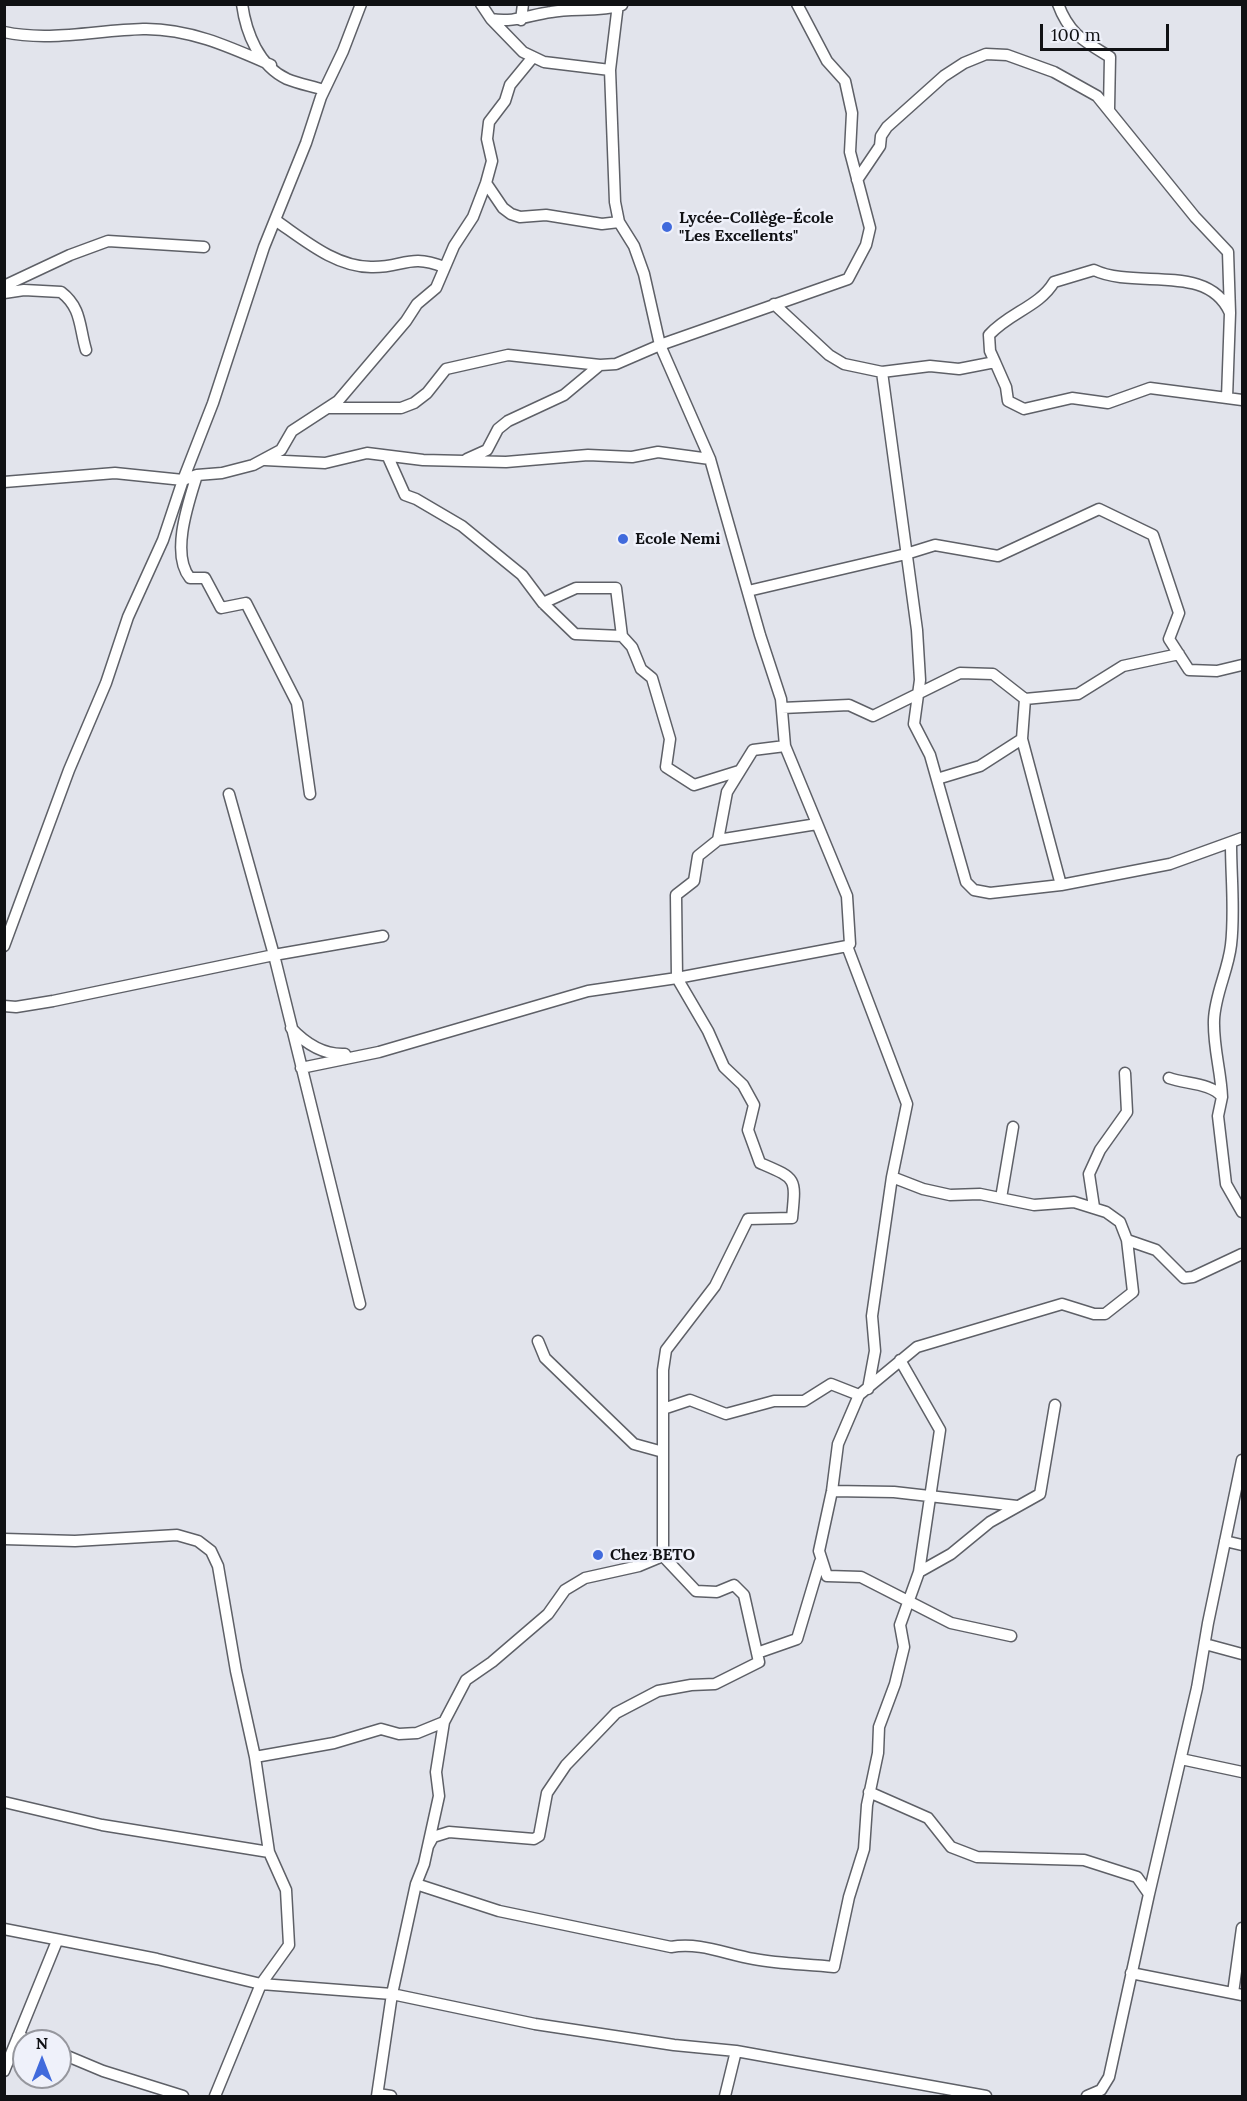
<!DOCTYPE html>
<html>
<head>
<meta charset="utf-8">
<style>
	body { margin:0 }
	#map { position:relative; width:1247px; height:2101px; overflow:hidden; background:#e2e4ec; font-family:Lora,serif }
	canvas { display:block }
	.frame { position:absolute; inset:0; border:6px solid #101114; pointer-events:none }
	.north { position:absolute; left:12px; top:2029px; width:60px; height:60px; box-sizing:border-box; background:#eff1fa; border:2px solid #96979e; border-radius:50%; rotate:0deg; font-size:16px; font-weight:700; line-height:24px; text-align:center; color:#101114 }
	.north::after { content:''; display:block; margin:auto; width:21px; height:27px; background:#406adc; clip-path:polygon(50% 0,100% 100%,50% 72%,0 100%) }
	.scale { position:absolute; left:1040px; top:24px; width:129px; height:27px; box-sizing:border-box; border:3px solid #101114; border-top:0; padding-left:8px; font-size:18px; line-height:21px; white-space:nowrap; color:#101114; -webkit-text-stroke:4px #eff1fa; paint-order:stroke }
</style>
</head>
<body>
<div id="map">
<canvas width="1247" height="2101"></canvas>
<div class="frame"></div>
<div class="north">N</div>
<div class="scale">100 m</div>
</div>
<script>
const context = document.querySelector('canvas').getContext('2d');
context.lineJoin = 'round';
function strokePath(path, color, width, dash) {
  context.strokeStyle = color;
  context.lineWidth = width;
  context.lineCap = dash ? 'butt' : 'round';
  context.setLineDash(dash || []);
  context.stroke(path);
}
function label(font, color, halo, rows, align = 'center') {
  context.font = font + ' Lora,serif';
  context.lineWidth = 5;
  context.setLineDash([]);
  context.textBaseline = 'middle';
  context.strokeStyle = halo;
  context.fillStyle = color;
  for (const [text, x, y, turn = 0] of rows) {
    context.save();
    context.translate(x, y);
    context.rotate((+turn || 0) * Math.PI / 180);
    context.textAlign = isNaN(turn) ? turn : align;
    if (halo) context.strokeText(text, 0, 0);
    context.fillText(text, 0, 0);
    context.restore();
  }
}
const minor = new Path2D(`
	M 242,4 C 246,33 259,66 287,79 C 299,84 312,86 324,90
	M 481,4 L 491,19 C 514,23 529,15 551,12 C 573,8 600,12 622,5
	M 618,4 L 610,70 L 615,202 L 619,222 L 634,246 L 644,274 L 660,345 L 710,459 L 760,635 L 781,699 L 785,746 L 847,896 L 850,944 L 847,946 L 907,1104 L 892,1177 L 872,1316 L 875,1351 L 868,1389
	M 1058,4 C 1069,34 1084,41 1110,57 L 1109,109
	M 491,19 L 523,52 L 544,62 L 610,70
	M 521,20 L 523,4
	M 4,32 C 49,42 97,30 143,29 C 188,28 230,47 271,65
	M 857,180 L 880,146 L 881,136 L 887,127 L 944,76 L 964,63 L 986,54 L 1007,55 L 1054,72 L 1097,96 L 1195,217 L 1228,252 L 1230,313
	M 486,183 L 503,208 L 511,214 L 520,217 L 546,215 L 602,224 L 619,222
	M 275,220 C 303,239 335,267 371,267 C 403,268 409,253 444,267
	M 4,286 L 70,255 L 108,241 L 204,247
	M 4,293 L 24,290 L 61,292 C 82,308 79,327 86,350
	M 774,304 L 829,355 L 844,364 L 882,372 L 930,366 L 959,369 L 995,362 L 1006,387 L 1008,401 L 1024,409 L 1072,398 L 1108,403 L 1150,388 L 1227,398
	M 995,362 L 990,351 L 989,335 C 1010,312 1039,307 1054,282 L 1094,270 C 1136,290 1208,262 1230,313 L 1227,398 L 1242,400
	M 882,372 L 917,630 L 920,680 L 914,724 L 930,755 L 966,882 L 974,890 L 990,893 L 1061,885 L 1170,864 L 1242,838
	M 328,408 L 401,408 L 414,403 L 427,393 L 446,369 L 508,355 L 600,365 L 616,364 L 660,345 L 848,279 L 866,245 L 870,228 L 850,152 L 852,113 L 845,81 L 827,61 L 797,4
	M 388,457 L 405,495 L 416,499 L 462,526 L 522,575 L 543,603 L 575,634 L 622,636 L 616,588 L 576,588 L 543,603
	M 467,459 L 487,450 L 498,429 L 508,421 L 564,395 L 600,365
	M 265,460 L 325,463 L 367,453 L 423,460 L 506,462 L 588,455 L 632,457 L 658,452 L 710,459
	M 197,475 C 189,501 170,554 190,578 L 205,578 L 221,608 L 246,603 L 297,703 L 310,794
	M 4,482 L 115,473 L 183,480 L 197,475 L 222,473 L 253,465 L 281,450 L 292,431 L 338,401 L 406,321 L 417,304 L 436,288 L 454,246 L 473,217 L 486,183 L 492,161 L 487,139 L 489,122 L 505,101 L 510,85 L 533,57
	M 748,591 L 906,554 L 935,545 L 998,556 L 1099,509 L 1153,535 L 1179,613 L 1169,639 L 1189,670 L 1217,671 L 1242,665
	M 622,636 L 632,647 L 641,669 L 652,678 L 670,739 L 666,767 L 694,785 L 739,771
	M 782,708 L 849,705 L 873,716 L 960,673 L 993,674 L 1025,699 L 1078,694 L 1123,666 L 1179,654
	M 1022,739 L 1061,885
	M 937,779 L 980,766 L 1022,739 L 1025,699
	M 229,794 L 274,955 L 383,936
	M 718,840 L 727,792 L 753,750 L 785,746
	M 4,946 L 69,770 L 106,683 L 128,617 L 163,540 L 183,480 L 213,403 L 264,247 L 306,143 L 321,97 L 343,51 L 361,4
	M 4,1006 L 16,1007 L 53,1001 L 274,955 L 360,1304
	M 291,1028 C 305,1043 324,1055 345,1054
	M 301,1068 L 379,1052 L 588,991 L 677,978 L 676,895 L 694,881 L 698,856 L 718,840 L 817,824
	M 1169,1078 C 1185,1084 1212,1083 1222,1097 L 1218,1116 L 1226,1184 L 1242,1212
	M 1222,1097 C 1221,1071 1213,1047 1214,1020 C 1215,994 1228,971 1231,945 C 1235,912 1231,877 1231,844
	M 892,1177 L 923,1189 L 950,1195 L 980,1194 L 1034,1205 L 1074,1202 L 1106,1212 L 1120,1222 L 1127,1240 L 1133,1292 L 1105,1314 L 1094,1314 L 1062,1304 L 917,1347 L 859,1395 L 838,1444 L 832,1491 L 819,1551 L 827,1576 L 861,1577 L 951,1623 L 1011,1636
	M 1001,1198 L 1013,1127
	M 1094,1207 L 1089,1174 L 1100,1150 L 1127,1112 L 1125,1073
	M 1127,1240 L 1156,1250 L 1184,1278 L 1193,1277 L 1242,1254
	M 538,1341 L 545,1358 L 634,1444 L 663,1452
	M 900,1360 L 940,1430 L 919,1572
	M 663,1409 L 690,1400 L 726,1414 L 774,1401 L 804,1401 L 831,1384 L 859,1395
	M 832,1491 L 894,1492 L 1017,1506
	M 4,1539 L 75,1541 L 177,1535 L 198,1541 L 211,1551 L 218,1566 L 236,1671 L 255,1757 L 269,1852 L 286,1890 L 289,1945 L 261,1984 L 215,2096
	M 1225,1541 L 1242,1545
	M 1205,1644 L 1242,1654
	M 757,1653 L 797,1639 L 820,1562
	M 255,1757 L 334,1743 L 381,1729 L 399,1734 L 417,1733 L 444,1722 L 466,1680 L 492,1662 L 548,1614 L 565,1590 L 585,1578 L 639,1566 L 663,1556
	M 1181,1759 L 1242,1772
	M 869,1792 L 928,1818 L 951,1847 L 977,1857 L 1084,1860 L 1137,1877 L 1149,1894 L 1109,2077 L 1101,2090 L 1087,2096
	M 4,1802 L 102,1825 L 269,1852
	M 428,1846 L 433,1837 L 449,1832 L 534,1839 L 539,1836 L 547,1793 L 566,1765 L 616,1713 L 658,1691 L 691,1685 L 715,1684 L 759,1662 L 744,1595 L 734,1585 L 717,1592 L 696,1591 L 663,1556 L 663,1370 L 666,1350 L 715,1286 L 748,1219 L 792,1218 C 796,1177 797,1179 760,1163 L 748,1130 L 754,1105 L 743,1085 L 724,1067 L 708,1031 L 677,978 L 847,946
	M 416,1884 L 499,1911 L 671,1947 C 700,1942 725,1954 754,1959 C 780,1964 807,1964 834,1967 L 849,1897 L 864,1849 L 867,1805 L 878,1753 L 879,1727 L 895,1684 L 904,1647 L 900,1625 L 919,1572 L 951,1554 L 990,1522 L 1040,1494 L 1055,1405
	M 1149,1894 L 1197,1688 L 1208,1623 L 1242,1460
	M 4,1929 L 157,1959 L 261,1984 L 392,1994 L 535,2024 L 674,2045 L 736,2051 L 986,2096
	M 1131,1973 L 1242,1995
	M 1233,1993 L 1242,1928
	M 18,2036 L 31,2041
	M 60,2053 L 103,2071 L 183,2096
	M 4,2071 L 57,1941
	M 378,2094 L 391,2096
	M 377,2096 L 392,1994 L 416,1884 L 424,1864 L 439,1796 L 436,1772 L 444,1722
	M 725,2096 L 736,2051`);
const markers = [
	[667,227,6,"#406adc"],
	[623,539,6,"#406adc"],
	[598,1555,6,"#406adc"]
];
const poiNames = [
	["Lycée-Collège-École",679,218],
	["\"Les Excellents\"",679,236],
	["Ecole Nemi",635,539],
	["Chez BETO",610,1555]
];
strokePath(minor, '#5e6067', 13);
strokePath(minor, '#fff', 10);
for (const [x, y, r, color] of markers) {
  const dot = new Path2D();
  dot.arc(x, y, r, 0, 2 * Math.PI);
  context.fillStyle = color;
  context.fill(dot);
  strokePath(dot, '#eff1fa', 2);
}
label('bold 16px', '#101114', '#eff1fa', poiNames, 'left');
</script>
</body>
</html>
